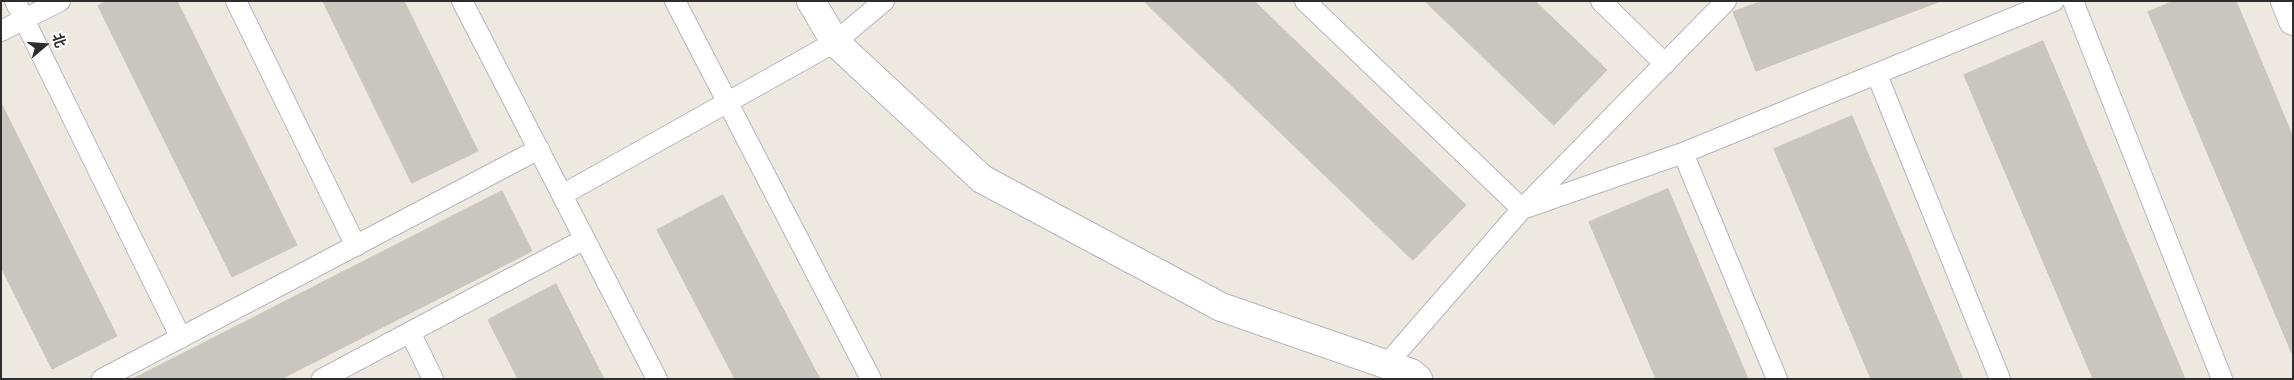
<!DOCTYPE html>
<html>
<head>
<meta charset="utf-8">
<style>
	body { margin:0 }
	#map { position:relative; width:2294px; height:380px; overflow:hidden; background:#ede8e0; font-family:Lato,"Noto Sans SC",sans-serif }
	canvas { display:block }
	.frame { position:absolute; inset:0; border:2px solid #2d2d2d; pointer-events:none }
	.north { position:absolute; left:20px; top:20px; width:50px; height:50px; -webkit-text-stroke:4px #fff; paint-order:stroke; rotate:72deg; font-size:14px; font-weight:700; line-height:20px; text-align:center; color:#2d2d2d }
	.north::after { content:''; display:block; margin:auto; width:18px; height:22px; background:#2d2d2d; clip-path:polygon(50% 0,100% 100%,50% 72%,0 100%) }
</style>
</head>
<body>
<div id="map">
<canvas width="2294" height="380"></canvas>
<div class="frame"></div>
<div class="north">北</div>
</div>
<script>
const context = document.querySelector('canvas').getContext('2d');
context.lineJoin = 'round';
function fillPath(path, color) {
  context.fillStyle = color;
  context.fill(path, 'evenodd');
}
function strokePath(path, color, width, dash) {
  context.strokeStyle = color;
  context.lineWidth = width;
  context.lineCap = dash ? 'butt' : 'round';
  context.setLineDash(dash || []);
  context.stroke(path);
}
const building = new Path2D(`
	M 107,1 L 177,1 L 297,245 L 232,277 L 98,6 Z
	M 323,1 L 404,1 L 478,151 L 412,183 Z
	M 1144,1 L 1254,1 L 1466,205 L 1413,260 Z
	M 1425,1 L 1535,1 L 1607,70 L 1554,125 Z
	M 1763,1 L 1941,1 L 1756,71 L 1733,12 Z
	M 2174,1 L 2236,1 L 2293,137 L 2293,356 L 2148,12 Z
	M 2043,41 L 2185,379 L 2093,379 L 1964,75 Z
	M 1,103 L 117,336 L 52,369 L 1,267 Z
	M 1852,116 L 1963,379 L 1871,379 L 1774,149 Z
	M 1668,189 L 1748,379 L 1656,379 L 1589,222 Z
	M 502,191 L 532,251 L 281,379 L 133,379 Z
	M 723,195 L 820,379 L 735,379 L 657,230 Z
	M 556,284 L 604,379 L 518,379 L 488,320 Z`);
const lane = new Path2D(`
	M 15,1 L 181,338
	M 236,1 L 356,246
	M 462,1 L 657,379
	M 675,1 L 871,379
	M 1305,1 L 1522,209 L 1683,153 L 2054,1
	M 1601,1 L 1665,64
	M 2073,1 L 2222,379
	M 1,31 L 60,1
	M 1877,75 L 2000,379
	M 1683,153 L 1777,379
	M 562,195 L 835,42 L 884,1
	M 410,332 L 433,379
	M 1386,365 L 1522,209 L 1726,1
	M 102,379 L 539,149
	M 322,379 L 585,239`);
const street = new Path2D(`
	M 811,1 L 835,42 L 982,179 L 1221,307 L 1411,373 L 1418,379
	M 2285,1 L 2293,21`);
fillPath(building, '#c9c6bf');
strokePath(building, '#c9c4ba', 1);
strokePath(lane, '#b4b6bf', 22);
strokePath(street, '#b4b6bf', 30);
strokePath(lane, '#fff', 20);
strokePath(street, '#fff', 28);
</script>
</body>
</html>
